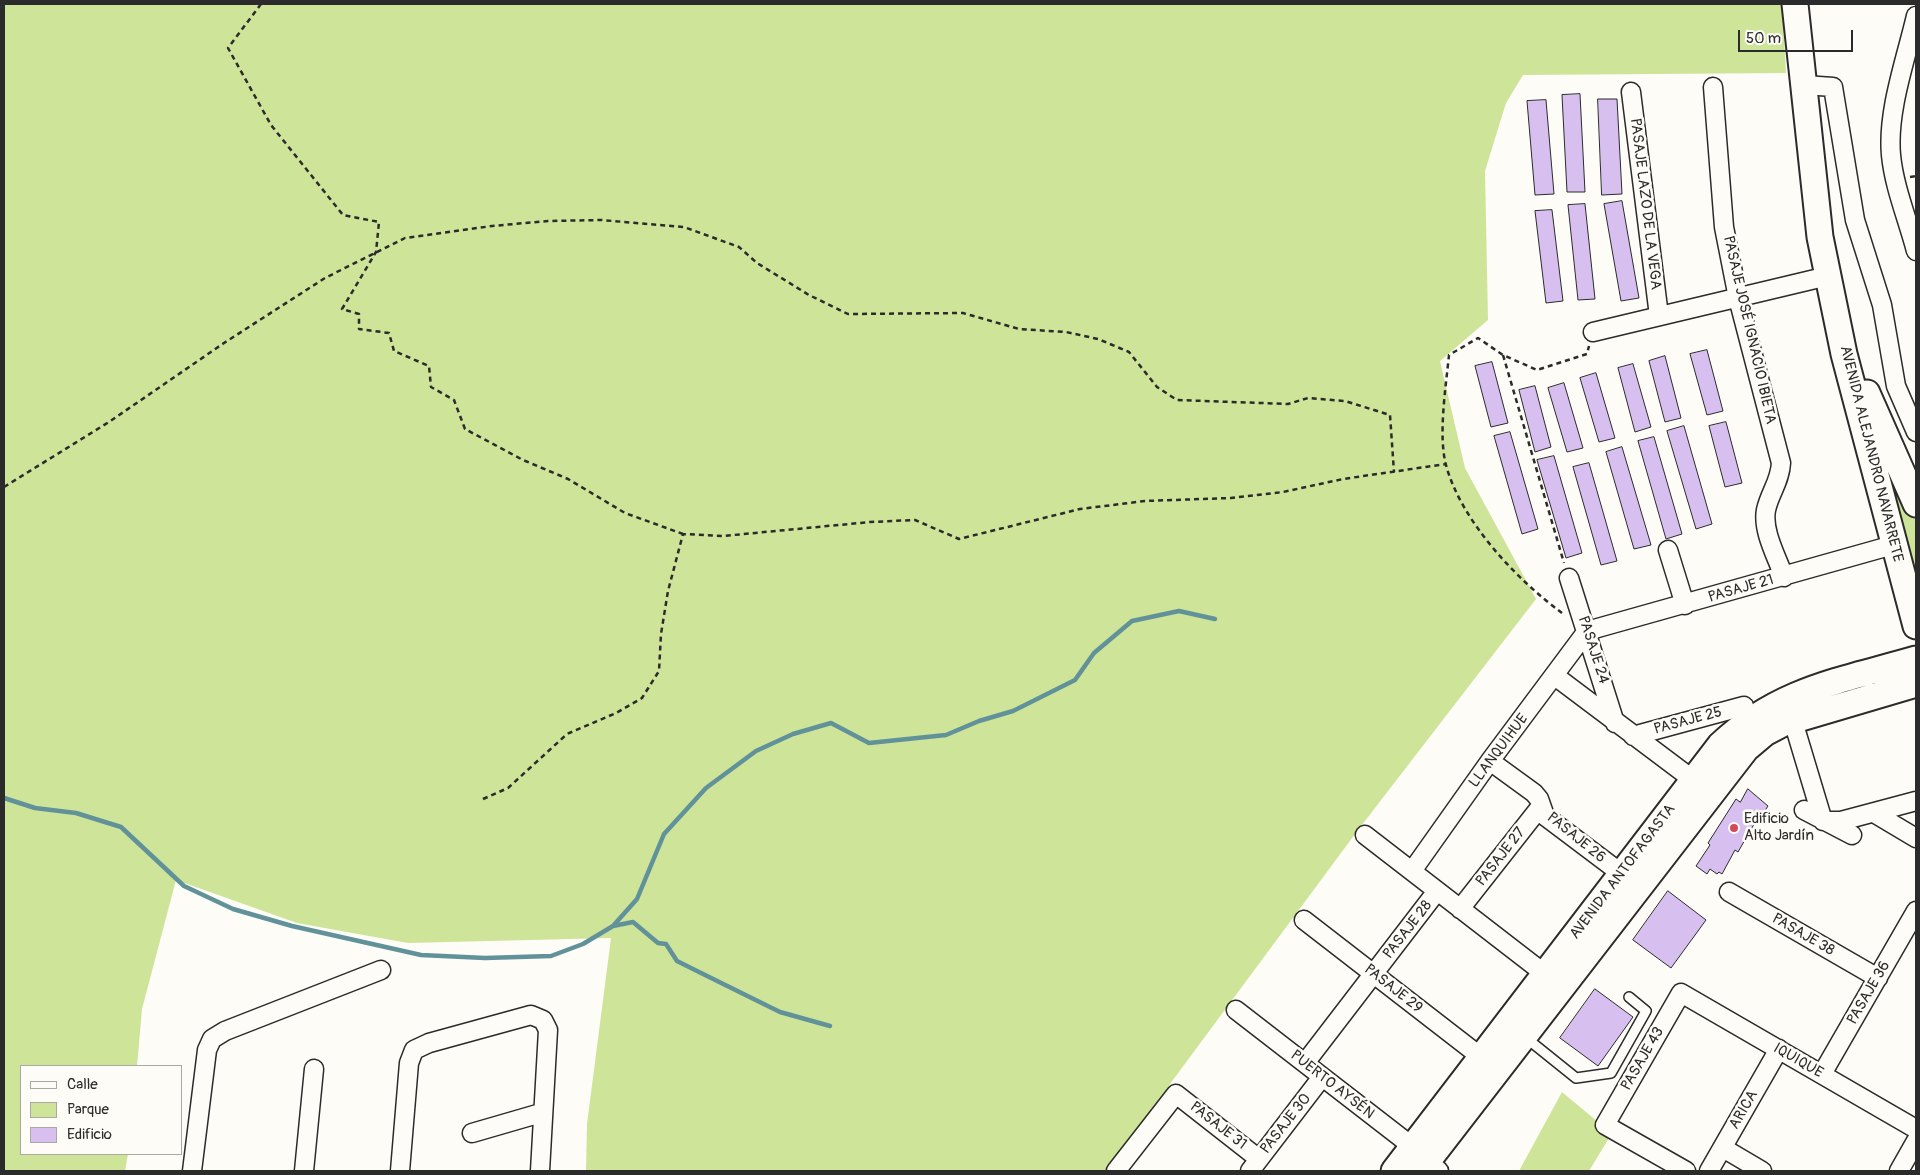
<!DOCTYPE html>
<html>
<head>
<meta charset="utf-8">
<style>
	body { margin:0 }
	#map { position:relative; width:1920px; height:1175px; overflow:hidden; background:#fdfcf7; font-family:Pangolin,sans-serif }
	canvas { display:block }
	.frame { position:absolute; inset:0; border:5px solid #2b2b2b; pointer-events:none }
	.legend { position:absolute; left:20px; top:1065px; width:162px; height:90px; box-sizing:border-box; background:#fdfcf7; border:1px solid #a9a8a5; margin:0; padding:6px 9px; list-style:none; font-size:15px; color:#2b2b2b }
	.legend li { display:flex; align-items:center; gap:10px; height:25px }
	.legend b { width:25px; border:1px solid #a9a8a5 }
	.scale { position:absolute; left:1738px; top:30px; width:115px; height:22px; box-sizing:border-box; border:2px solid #2b2b2b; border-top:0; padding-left:6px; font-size:15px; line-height:18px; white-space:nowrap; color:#2b2b2b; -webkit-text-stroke:4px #fdfcf7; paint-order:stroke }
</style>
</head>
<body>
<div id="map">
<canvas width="1920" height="1175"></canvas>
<div class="frame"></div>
<ul class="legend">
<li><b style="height:6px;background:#fdfcf7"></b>Calle</li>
<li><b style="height:14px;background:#cee499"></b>Parque</li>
<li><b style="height:14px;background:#d7bfef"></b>Edificio</li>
</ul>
<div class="scale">50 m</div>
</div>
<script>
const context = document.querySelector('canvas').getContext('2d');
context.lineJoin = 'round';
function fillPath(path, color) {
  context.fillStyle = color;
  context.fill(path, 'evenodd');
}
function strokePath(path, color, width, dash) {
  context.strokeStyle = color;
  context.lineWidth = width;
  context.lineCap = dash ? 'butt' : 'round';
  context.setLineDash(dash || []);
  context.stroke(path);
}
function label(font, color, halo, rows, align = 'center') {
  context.font = font + ' Pangolin,sans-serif';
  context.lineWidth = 5;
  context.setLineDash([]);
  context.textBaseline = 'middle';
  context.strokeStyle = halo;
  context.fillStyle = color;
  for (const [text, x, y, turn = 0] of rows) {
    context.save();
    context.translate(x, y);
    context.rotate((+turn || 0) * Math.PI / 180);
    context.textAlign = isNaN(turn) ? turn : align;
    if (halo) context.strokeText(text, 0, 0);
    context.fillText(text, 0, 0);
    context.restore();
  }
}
const green = new Path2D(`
	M 4,4 L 1782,4 L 1786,73 L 1523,75 L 1506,103 L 1485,171 L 1488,320 L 1440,361 L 1465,468 L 1536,599 L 1358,830 L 1170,1084 L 1164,1098 L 1107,1171 L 586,1171 L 587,1124 L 611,938 L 408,943 L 297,923 L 176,880 L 142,1009 L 137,1066 L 21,1066 L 21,1154 L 128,1154 L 125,1171 L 4,1171 Z
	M 1881,455 L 1916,518 L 1916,585 Z
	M 1562,1092 L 1598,1122 L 1609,1138 L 1589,1171 L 1519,1171 Z`);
const stream = new Path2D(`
	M 4,798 L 35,808 L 76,813 L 121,827 L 184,886 L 233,909 L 292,926 L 421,955 L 485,958 L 551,956 L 583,944 L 613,926 L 637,899 L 664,834 L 706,788 L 756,751 L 793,734 L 831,723 L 869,743 L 946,735 L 979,721 L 1013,711 L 1075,680 L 1094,653 L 1132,621 L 1179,611 L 1215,619
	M 613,926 L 633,922 L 658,943 L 666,944 L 677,961 L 699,972 L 780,1012 L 830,1026`);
const building = new Path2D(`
	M 1580,94 L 1585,192 L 1567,192 L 1562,95 Z
	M 1598,99 L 1617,99 L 1622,194 L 1602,195 Z
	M 1546,100 L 1554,194 L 1535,195 L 1527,101 Z
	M 1622,201 L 1639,298 L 1621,301 L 1604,204 Z
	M 1585,204 L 1595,299 L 1578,300 L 1568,205 Z
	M 1552,210 L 1563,301 L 1546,303 L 1535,211 Z
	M 1707,350 L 1723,411 L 1707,415 L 1690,354 Z
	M 1665,356 L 1681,418 L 1665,422 L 1649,361 Z
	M 1492,362 L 1508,423 L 1491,427 L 1475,366 Z
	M 1633,364 L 1651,427 L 1635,432 L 1618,368 Z
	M 1596,373 L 1615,438 L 1599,442 L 1580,378 Z
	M 1564,383 L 1583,448 L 1567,452 L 1548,388 Z
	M 1535,386 L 1551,447 L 1535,452 L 1519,390 Z
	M 1726,422 L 1742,483 L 1725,487 L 1709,426 Z
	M 1684,426 L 1712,524 L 1696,529 L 1667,431 Z
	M 1510,432 L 1538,529 L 1522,534 L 1494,436 Z
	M 1654,437 L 1682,534 L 1666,539 L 1638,441 Z
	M 1622,447 L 1651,545 L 1634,549 L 1606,452 Z
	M 1554,456 L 1582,553 L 1566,558 L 1537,460 Z
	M 1589,463 L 1617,561 L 1601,565 L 1573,467 Z
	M 1748,789 L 1768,806 L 1762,815 L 1760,814 L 1738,852 L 1735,850 L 1722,874 L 1719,872 L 1717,874 L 1710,869 L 1707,874 L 1696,866 L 1710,845 L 1708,843 L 1736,799 L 1740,802 Z
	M 1668,891 L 1706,920 L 1671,968 L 1633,940 Z
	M 1595,989 L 1633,1017 L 1598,1066 L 1560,1038 Z`);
const path = new Path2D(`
	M 261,4 L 228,48 L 271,125 L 343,215 L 379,222 L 376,252 L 342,309 L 359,314 L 359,329 L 389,333 L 394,351 L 429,366 L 431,387 L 454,400 L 465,429 L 523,460 L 568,479 L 625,513 L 683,534
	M 1910,177 L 1916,176
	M 1503,355 L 1564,563
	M 4,487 L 109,422 L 224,343 L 325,278 L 405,238 L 492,226 L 548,221 L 601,220 L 684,227 L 739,247 L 757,263 L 809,295 L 848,314 L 963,313 L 1019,329 L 1066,332 L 1098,339 L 1129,352 L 1157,387 L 1177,400 L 1288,404 L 1308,398 L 1345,401 L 1390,415 L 1394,472
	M 1562,613 C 1516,579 1461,521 1446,465 C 1438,435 1446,386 1449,355 L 1478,338 L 1503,355 L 1537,370 L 1587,354 L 1589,346
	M 483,799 L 508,788 L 567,734 L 616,713 L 642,698 L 659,671 L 661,634 L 668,591 L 683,534 L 723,536 L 870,522 L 915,520 L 959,539 L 1080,509 L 1145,501 L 1231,498 L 1283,492 L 1343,479 L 1446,464`);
const lane = new Path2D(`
	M 1525,1037 L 1576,1078 L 1611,1073 L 1646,1011 L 1629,997`);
const street = new Path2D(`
	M 1916,16 C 1906,59 1887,111 1891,155 C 1894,187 1908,220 1916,251
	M 1804,85 L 1833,87 L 1855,220 L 1882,305 L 1896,386 L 1916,432
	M 1713,87 L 1724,227 L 1738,298 L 1781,463 C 1780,482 1770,492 1766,510 C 1762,531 1777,557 1784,577
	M 1631,92 L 1659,316
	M 1593,332 L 1828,276
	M 1668,550 L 1685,605
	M 1569,578 L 1615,723
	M 1587,631 L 1893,545
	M 1555,676 L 1692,779
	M 1793,721 L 1823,821 L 1841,821 L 1916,801
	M 1633,736 L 1744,706
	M 1490,761 L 1534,793 L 1539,799 L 1545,816 L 1622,874
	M 1804,810 L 1852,835
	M 1874,813 L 1916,838
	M 1365,835 L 1554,981
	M 1412,871 L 1490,761 L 1587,631
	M 1729,892 L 1878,978
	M 1460,909 L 1541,806
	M 1304,920 L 1481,1057
	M 1236,1010 L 1413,1147 L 1439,1171
	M 1305,1063 L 1437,891
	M 1822,1074 L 1916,911
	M 472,1133 L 541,1113
	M 1723,1148 L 1762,1171
	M 192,1171 L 207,1050 L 212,1039 L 225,1031 L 381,970
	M 304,1171 L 314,1069
	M 400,1171 L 409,1063 L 414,1050 L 429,1043 L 531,1015 L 543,1020 L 548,1030 L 540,1171
	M 1116,1171 L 1176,1094 L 1259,1159
	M 1250,1171 L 1322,1077
	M 1686,1171 L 1605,1125 L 1681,993 L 1916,1129
	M 1709,1171 L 1779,1049
	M 1899,1171 L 1916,1141`);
const secondary = new Path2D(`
	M 1795,4 L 1820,237 L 1844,354 L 1916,626
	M 1867,393 L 1916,504
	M 1394,1171 L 1720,745 C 1780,689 1840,681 1916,659
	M 1420,1171 L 1746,749 L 1765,733 L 1784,723 L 1916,684`);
const markers = [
	[1734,828,5,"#d1495b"]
];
const streetNames = [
	["PASAJE LAZO DE LA VEGA",1645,204,83],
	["PASAJE JOSÉ IGNACIO IBIETA",1749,330,77],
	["AVENIDA ALEJANDRO NAVARRETE",1871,454,76],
	["PASAJE 21",1741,589,-16],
	["PASAJE 24",1593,650,72],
	["PASAJE 25",1688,721,-15],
	["LLANQUIHUE",1499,751,-53],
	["PASAJE 26",1576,838,39],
	["PASAJE 27",1501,857,-52],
	["AVENIDA ANTOFAGASTA",1623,872,-53],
	["PASAJE 28",1408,930,-52],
	["PASAJE 38",1803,935,30],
	["PASAJE 29",1393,989,38],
	["PASAJE 36",1869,993,-60],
	["PASAJE 43",1643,1059,-60],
	["IQUIQUE",1798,1061,30],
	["PUERTO AYSÉN",1332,1085,38],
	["ARICA",1744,1110,-60],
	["PASAJE 30",1286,1124,-52],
	["PASAJE 31",1218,1126,38]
];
const poiNames = [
	["Edificio",1744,819],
	["Alto Jardín",1744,836]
];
fillPath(green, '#cee499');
strokePath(stream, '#629299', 4.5);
fillPath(building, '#d7bfef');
strokePath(building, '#2b2b2b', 1);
strokePath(lane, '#2b2b2b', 12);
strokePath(street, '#2b2b2b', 21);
strokePath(secondary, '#2b2b2b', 29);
strokePath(path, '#2b2b2b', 2.5, [5, 4]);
strokePath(lane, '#fdfcf7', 9);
strokePath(street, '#fdfcf7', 18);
strokePath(secondary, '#fdfcf7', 25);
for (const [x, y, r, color] of markers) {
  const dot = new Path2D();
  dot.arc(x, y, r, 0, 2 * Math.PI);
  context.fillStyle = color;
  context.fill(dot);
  strokePath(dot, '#fdfcf7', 2);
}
label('15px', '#2b2b2b', '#fdfcf7', streetNames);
label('15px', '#2b2b2b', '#fdfcf7', poiNames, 'left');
</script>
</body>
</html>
